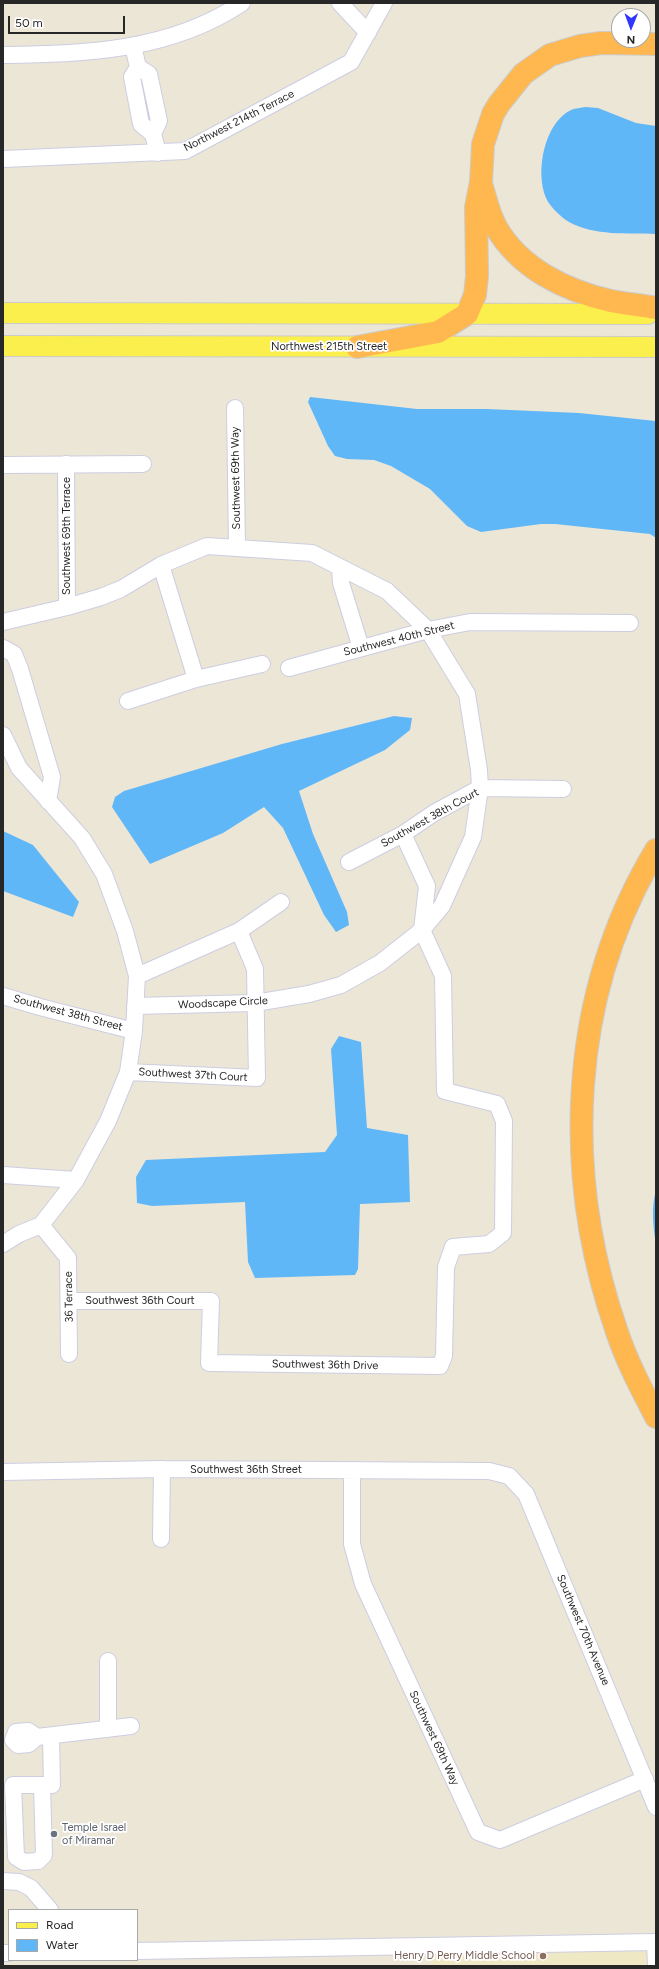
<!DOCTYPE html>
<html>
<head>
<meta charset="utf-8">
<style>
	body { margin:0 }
	#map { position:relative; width:659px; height:1969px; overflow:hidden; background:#ece6d7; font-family:Figtree,sans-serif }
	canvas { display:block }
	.frame { position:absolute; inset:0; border:4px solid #272727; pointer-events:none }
	.legend { position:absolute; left:8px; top:1909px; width:130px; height:52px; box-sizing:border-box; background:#fff; border:1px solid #a9a9a9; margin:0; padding:5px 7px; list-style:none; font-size:12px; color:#272727 }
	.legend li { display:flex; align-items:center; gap:8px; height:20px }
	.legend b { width:20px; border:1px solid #a9a9a9 }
	.north { position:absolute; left:611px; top:8px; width:40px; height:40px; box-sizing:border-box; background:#fff; border:1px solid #a9a9a9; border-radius:50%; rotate:181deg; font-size:11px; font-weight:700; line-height:16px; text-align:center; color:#272727 }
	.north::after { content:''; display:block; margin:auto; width:14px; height:18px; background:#3136ff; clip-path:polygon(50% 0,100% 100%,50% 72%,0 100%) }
	.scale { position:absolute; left:8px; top:16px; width:117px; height:18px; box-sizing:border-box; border:2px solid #272727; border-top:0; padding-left:5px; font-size:12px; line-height:14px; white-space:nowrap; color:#272727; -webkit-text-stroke:3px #fff; paint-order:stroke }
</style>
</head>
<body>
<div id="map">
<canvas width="659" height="1969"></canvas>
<div class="frame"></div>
<ul class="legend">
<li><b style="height:5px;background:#fbef4d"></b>Road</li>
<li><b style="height:11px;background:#60b7f8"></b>Water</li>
</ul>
<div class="north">N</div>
<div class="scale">50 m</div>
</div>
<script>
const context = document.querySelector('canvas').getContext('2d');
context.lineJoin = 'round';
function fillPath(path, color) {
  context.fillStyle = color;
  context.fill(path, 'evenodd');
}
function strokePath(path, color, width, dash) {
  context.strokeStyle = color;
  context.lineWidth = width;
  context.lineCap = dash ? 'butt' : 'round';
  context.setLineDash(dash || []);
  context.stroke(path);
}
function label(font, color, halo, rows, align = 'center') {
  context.font = font + ' Figtree,sans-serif';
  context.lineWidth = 3.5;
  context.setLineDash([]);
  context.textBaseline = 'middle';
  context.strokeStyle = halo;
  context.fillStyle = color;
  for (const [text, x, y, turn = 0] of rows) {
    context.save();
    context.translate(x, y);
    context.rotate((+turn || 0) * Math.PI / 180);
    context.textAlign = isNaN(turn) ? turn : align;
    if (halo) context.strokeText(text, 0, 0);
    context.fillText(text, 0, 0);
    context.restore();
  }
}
const education = new Path2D(`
	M 656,1942 L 656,1966 L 370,1966 L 430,1965 L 431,1947 Z`);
const water = new Path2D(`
	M 586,107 L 598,108 L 636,123 L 656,126 L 656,234 C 627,233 595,236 569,222 C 561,217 550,207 546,198 C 535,172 544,123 571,110 C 575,108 581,108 586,107 Z
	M 310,397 L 417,409 L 487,409 L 579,413 L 656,421 L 656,538 L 650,534 L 555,524 L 541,524 L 481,532 L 467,526 L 430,489 L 391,466 L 374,460 L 347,459 L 335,456 L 328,446 L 308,402 Z
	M 394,716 L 412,718 L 410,730 L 385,750 L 299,791 L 313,834 L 347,912 L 349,925 L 336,932 L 324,915 L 283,828 L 264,807 L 223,833 L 150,864 L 112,807 L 115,797 L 124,791 L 282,744 Z
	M 3,831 L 33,845 L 79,902 L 73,917 L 3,891 Z
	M 339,1036 L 361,1042 L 367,1128 L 408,1135 L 410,1202 L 360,1204 L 358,1269 L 355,1275 L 255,1278 L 248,1262 L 245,1202 L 152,1206 L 137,1203 L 136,1177 L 146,1160 L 325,1152 L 337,1135 L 331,1049 Z
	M 656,1190 L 656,1244 C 653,1226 651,1208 656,1190 Z`);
const minor = new Path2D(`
	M 340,3 L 368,33
	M 133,46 L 138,67 L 132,77 L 141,124 L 153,134 L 158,153
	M 3,55 C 86,54 170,51 242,3
	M 138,67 L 149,74 L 159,121 L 153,134
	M 3,159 L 185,151 L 351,62 L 384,3
	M 235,408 L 237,548
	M 66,464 L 67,607
	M 3,465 L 143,464
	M 161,565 L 196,679
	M 340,567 L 341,583 L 361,648
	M 3,622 L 67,607 L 101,597 L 121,589 L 161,565 L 207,546 L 312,553 L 387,591 L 428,630 L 467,694 L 479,770 L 480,788 L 473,837 L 442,906 L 422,930 L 380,963 L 341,985 L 309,994 L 255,1003 L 135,1006
	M 3,648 L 14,654 L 20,669 L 52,777 L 48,801
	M 289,668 L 428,630 L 470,622 L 630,623
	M 128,701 L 196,679 L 262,664
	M 3,735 L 19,768 L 82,838 L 104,874 L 125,931 L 137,976 L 134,1031 L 128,1072 L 108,1121 L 76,1180 L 41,1225 L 19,1234 L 3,1244
	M 349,862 L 403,834 L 434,813 L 480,788 L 563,789
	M 137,976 L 239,931 L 281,902
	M 3,996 L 40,1007 L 134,1031
	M 128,1072 L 257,1078 L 255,969 L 239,931
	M 3,1175 L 76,1180
	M 41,1225 L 68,1258 L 69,1354
	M 69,1301 L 211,1301 L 209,1363 L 440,1366 L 444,1356 L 446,1267 L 453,1247 L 489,1244 L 503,1233 L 504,1121 L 497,1104 L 445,1091 L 443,976 L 422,930 L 427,886 L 403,834
	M 352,1470 L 352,1544 L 363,1584 L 478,1832 L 500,1840 L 645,1779
	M 3,1472 L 162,1469 L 489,1471 L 509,1476 L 526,1494 L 656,1807
	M 161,1539 L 162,1469
	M 108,1729 L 108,1661
	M 28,1731 L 37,1737 L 29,1744 L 18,1745 L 13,1740 L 16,1732 Z
	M 37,1737 L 131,1726
	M 42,1785 L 44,1855 L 38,1861 L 24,1862 L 16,1857 L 13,1785 L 52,1785 L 51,1736
	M 3,1881 L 19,1882 L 31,1888 L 50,1910
	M 655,1942 L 656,1966
	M 137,1951 L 656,1942
	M 3,1953 L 9,1953`);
const major = new Path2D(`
	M 3,313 L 648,314
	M 3,346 L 656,347`);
const highway = new Path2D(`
	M 482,187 C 486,200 489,214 496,227 C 519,268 566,291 611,301 C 626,304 641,305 656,308
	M 357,347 L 438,332 L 467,314 L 475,295 L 477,276 L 476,207 L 481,182 L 483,144 L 493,114 L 499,104 L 523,74 L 550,55 L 580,46 L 601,43 L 656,44
	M 656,850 C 568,996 562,1174 617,1332 C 627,1362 642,1390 656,1417`);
const markers = [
	[54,1834,4,"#6b7280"],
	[543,1956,4,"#8d6e63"]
];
const streetNames = [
	["Northwest 214th Terrace",239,121,-27],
	["Northwest 215th Street",329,347],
	["Southwest 69th Way",236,478,-91],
	["Southwest 69th Terrace",67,536,-90],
	["Southwest 40th Street",399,639,-14],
	["Southwest 38th Court",430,818,-29],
	["Woodscape Circle",223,1003,-3],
	["Southwest 38th Street",68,1013,15],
	["Southwest 37th Court",193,1075,3],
	["36 Terrace",69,1297,-91],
	["Southwest 36th Court",140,1301],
	["Southwest 36th Drive",325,1365,1],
	["Southwest 36th Street",246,1470],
	["Southwest 70th Avenue",583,1630,67],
	["Southwest 69th Way",434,1738,65]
];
const worshipNames = [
	["Temple Israel",62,1828],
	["of Miramar",62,1841]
];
const educationNames = [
	["Henry D Perry Middle School",535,1956]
];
fillPath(education, '#efe8c5');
fillPath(water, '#60b7f8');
strokePath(minor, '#cdcde2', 18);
strokePath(major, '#cbcbcb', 22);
strokePath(highway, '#cbcbcb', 24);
strokePath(minor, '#fff', 16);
strokePath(major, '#fbef4d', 20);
strokePath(highway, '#ffb84f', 22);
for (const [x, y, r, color] of markers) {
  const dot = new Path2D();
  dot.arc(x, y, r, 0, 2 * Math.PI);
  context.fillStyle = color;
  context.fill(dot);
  strokePath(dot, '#fff', 1.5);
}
label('11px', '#272727', '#fff', streetNames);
label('11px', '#5b616d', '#fff', worshipNames, 'left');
label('11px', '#785e54', '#fff', educationNames, 'right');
</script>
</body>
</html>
